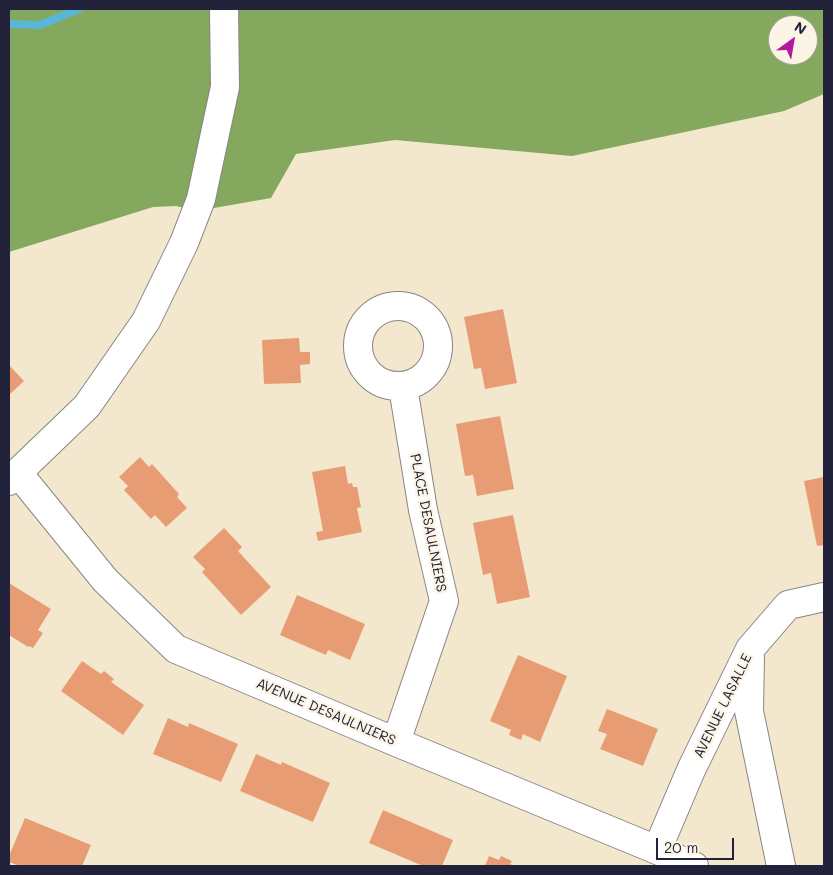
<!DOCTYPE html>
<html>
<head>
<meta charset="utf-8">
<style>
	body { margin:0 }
	#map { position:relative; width:833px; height:875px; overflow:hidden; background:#f3e8ce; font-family:Mali,sans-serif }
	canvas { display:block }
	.frame { position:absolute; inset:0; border:10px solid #22223b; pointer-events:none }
	.north { position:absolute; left:768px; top:15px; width:50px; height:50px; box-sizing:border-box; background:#fcf5e5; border:1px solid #a5a1a1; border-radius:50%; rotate:32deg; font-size:14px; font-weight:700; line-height:20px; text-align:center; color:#22223b }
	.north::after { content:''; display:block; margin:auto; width:18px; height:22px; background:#b5179e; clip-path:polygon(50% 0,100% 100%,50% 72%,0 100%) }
	.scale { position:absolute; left:656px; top:838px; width:78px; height:22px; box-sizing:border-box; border:2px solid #22223b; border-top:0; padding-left:6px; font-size:15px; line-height:18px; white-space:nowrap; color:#22223b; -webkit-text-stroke:4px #fcf5e5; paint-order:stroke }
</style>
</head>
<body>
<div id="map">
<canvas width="833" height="875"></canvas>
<div class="frame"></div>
<div class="north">N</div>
<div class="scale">20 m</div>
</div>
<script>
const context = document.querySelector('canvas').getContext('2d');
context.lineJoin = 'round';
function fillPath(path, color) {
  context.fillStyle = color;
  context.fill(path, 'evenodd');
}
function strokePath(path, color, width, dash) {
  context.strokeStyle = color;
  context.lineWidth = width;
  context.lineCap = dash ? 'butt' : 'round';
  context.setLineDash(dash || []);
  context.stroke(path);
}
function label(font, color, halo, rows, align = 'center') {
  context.font = font + ' Mali,sans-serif';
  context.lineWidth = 5;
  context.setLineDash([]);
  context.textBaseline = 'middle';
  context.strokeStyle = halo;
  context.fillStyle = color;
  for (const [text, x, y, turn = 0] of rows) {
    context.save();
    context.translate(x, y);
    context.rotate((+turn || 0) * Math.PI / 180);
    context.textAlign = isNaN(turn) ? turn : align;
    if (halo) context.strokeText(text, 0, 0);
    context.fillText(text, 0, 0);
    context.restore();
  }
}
const forest = new Path2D(`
	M 9,9 L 824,9 L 824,94 L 784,111 L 572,156 L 395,140 L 296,154 L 271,198 L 197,211 L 176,206 L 153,207 L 9,252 ZM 778,25 L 808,25 L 808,55 L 778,55 Z`);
const stream = new Path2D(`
	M 9,24 L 40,25 L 79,9`);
const building = new Path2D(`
	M 503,309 L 517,383 L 485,389 L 481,368 L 474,369 L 464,317 Z
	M 299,338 L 300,352 L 310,352 L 310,364 L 300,365 L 301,383 L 264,384 L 262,340 Z
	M 9,365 L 24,381 L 9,395 Z
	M 500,416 L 514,489 L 477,496 L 473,475 L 465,476 L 456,424 Z
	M 140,457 L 149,467 L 152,464 L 179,494 L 177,497 L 187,508 L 166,527 L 155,515 L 151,519 L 124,490 L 128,486 L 119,477 Z
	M 345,466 L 348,484 L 352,483 L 353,487 L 357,487 L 361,507 L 357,508 L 362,532 L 318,541 L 316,532 L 323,531 L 312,472 Z
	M 824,477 L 824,545 L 817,546 L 804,481 Z
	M 513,515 L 530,597 L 497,604 L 491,573 L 483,575 L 473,523 Z
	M 224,528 L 242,547 L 238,551 L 271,587 L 241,615 L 202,572 L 205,569 L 193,557 Z
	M 9,583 L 51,609 L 38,630 L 43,633 L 33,648 L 29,646 L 28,647 L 9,635 Z
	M 297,595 L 365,624 L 350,660 L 328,650 L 326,655 L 280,635 Z
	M 518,655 L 567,676 L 540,742 L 523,734 L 521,740 L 509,735 L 511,730 L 490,721 Z
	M 82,661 L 101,674 L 104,671 L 114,679 L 111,682 L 144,705 L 123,735 L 61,691 Z
	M 607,709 L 658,729 L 643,766 L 600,749 L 607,734 L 598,731 Z
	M 168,718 L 188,727 L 189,723 L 238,744 L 221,782 L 153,754 Z
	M 256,754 L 281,765 L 282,762 L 330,783 L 313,822 L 240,791 Z
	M 383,810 L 453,840 L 442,866 L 423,866 L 369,843 Z
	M 25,818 L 91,845 L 82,866 L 20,866 L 9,862 L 9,856 Z
	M 489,856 L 499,860 L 501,856 L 512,861 L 510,864 L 515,866 L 485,866 Z`);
const street = new Path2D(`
	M358 346a40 40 0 1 1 80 0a40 40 0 1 1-80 0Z
	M 18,473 L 105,580 L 176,649 L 396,742 L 657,850 L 694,866
	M 750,658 L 749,711 L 781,866
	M 396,742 L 444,601 L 423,510 L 403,387
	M 657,850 L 691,770 L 750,649 L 788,605 L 824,597`);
const secondary = new Path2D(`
	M 9,481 L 87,406 L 146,321 L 184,243 L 201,199 L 225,87 L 224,9`);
const streetNames = [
	["PLACE DESAULNIERS",428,523,79],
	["AVENUE LASALLE",723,706,-64],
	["AVENUE DESAULNIERS",326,712,23]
];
fillPath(forest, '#84a85d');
strokePath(stream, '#59b6d7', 8);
fillPath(building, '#e89c73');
strokePath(street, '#8a8584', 30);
strokePath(secondary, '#8a8584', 30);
strokePath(street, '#fff', 28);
strokePath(secondary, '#fff', 28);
label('14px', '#22223b', '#fcf5e5', streetNames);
</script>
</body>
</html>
